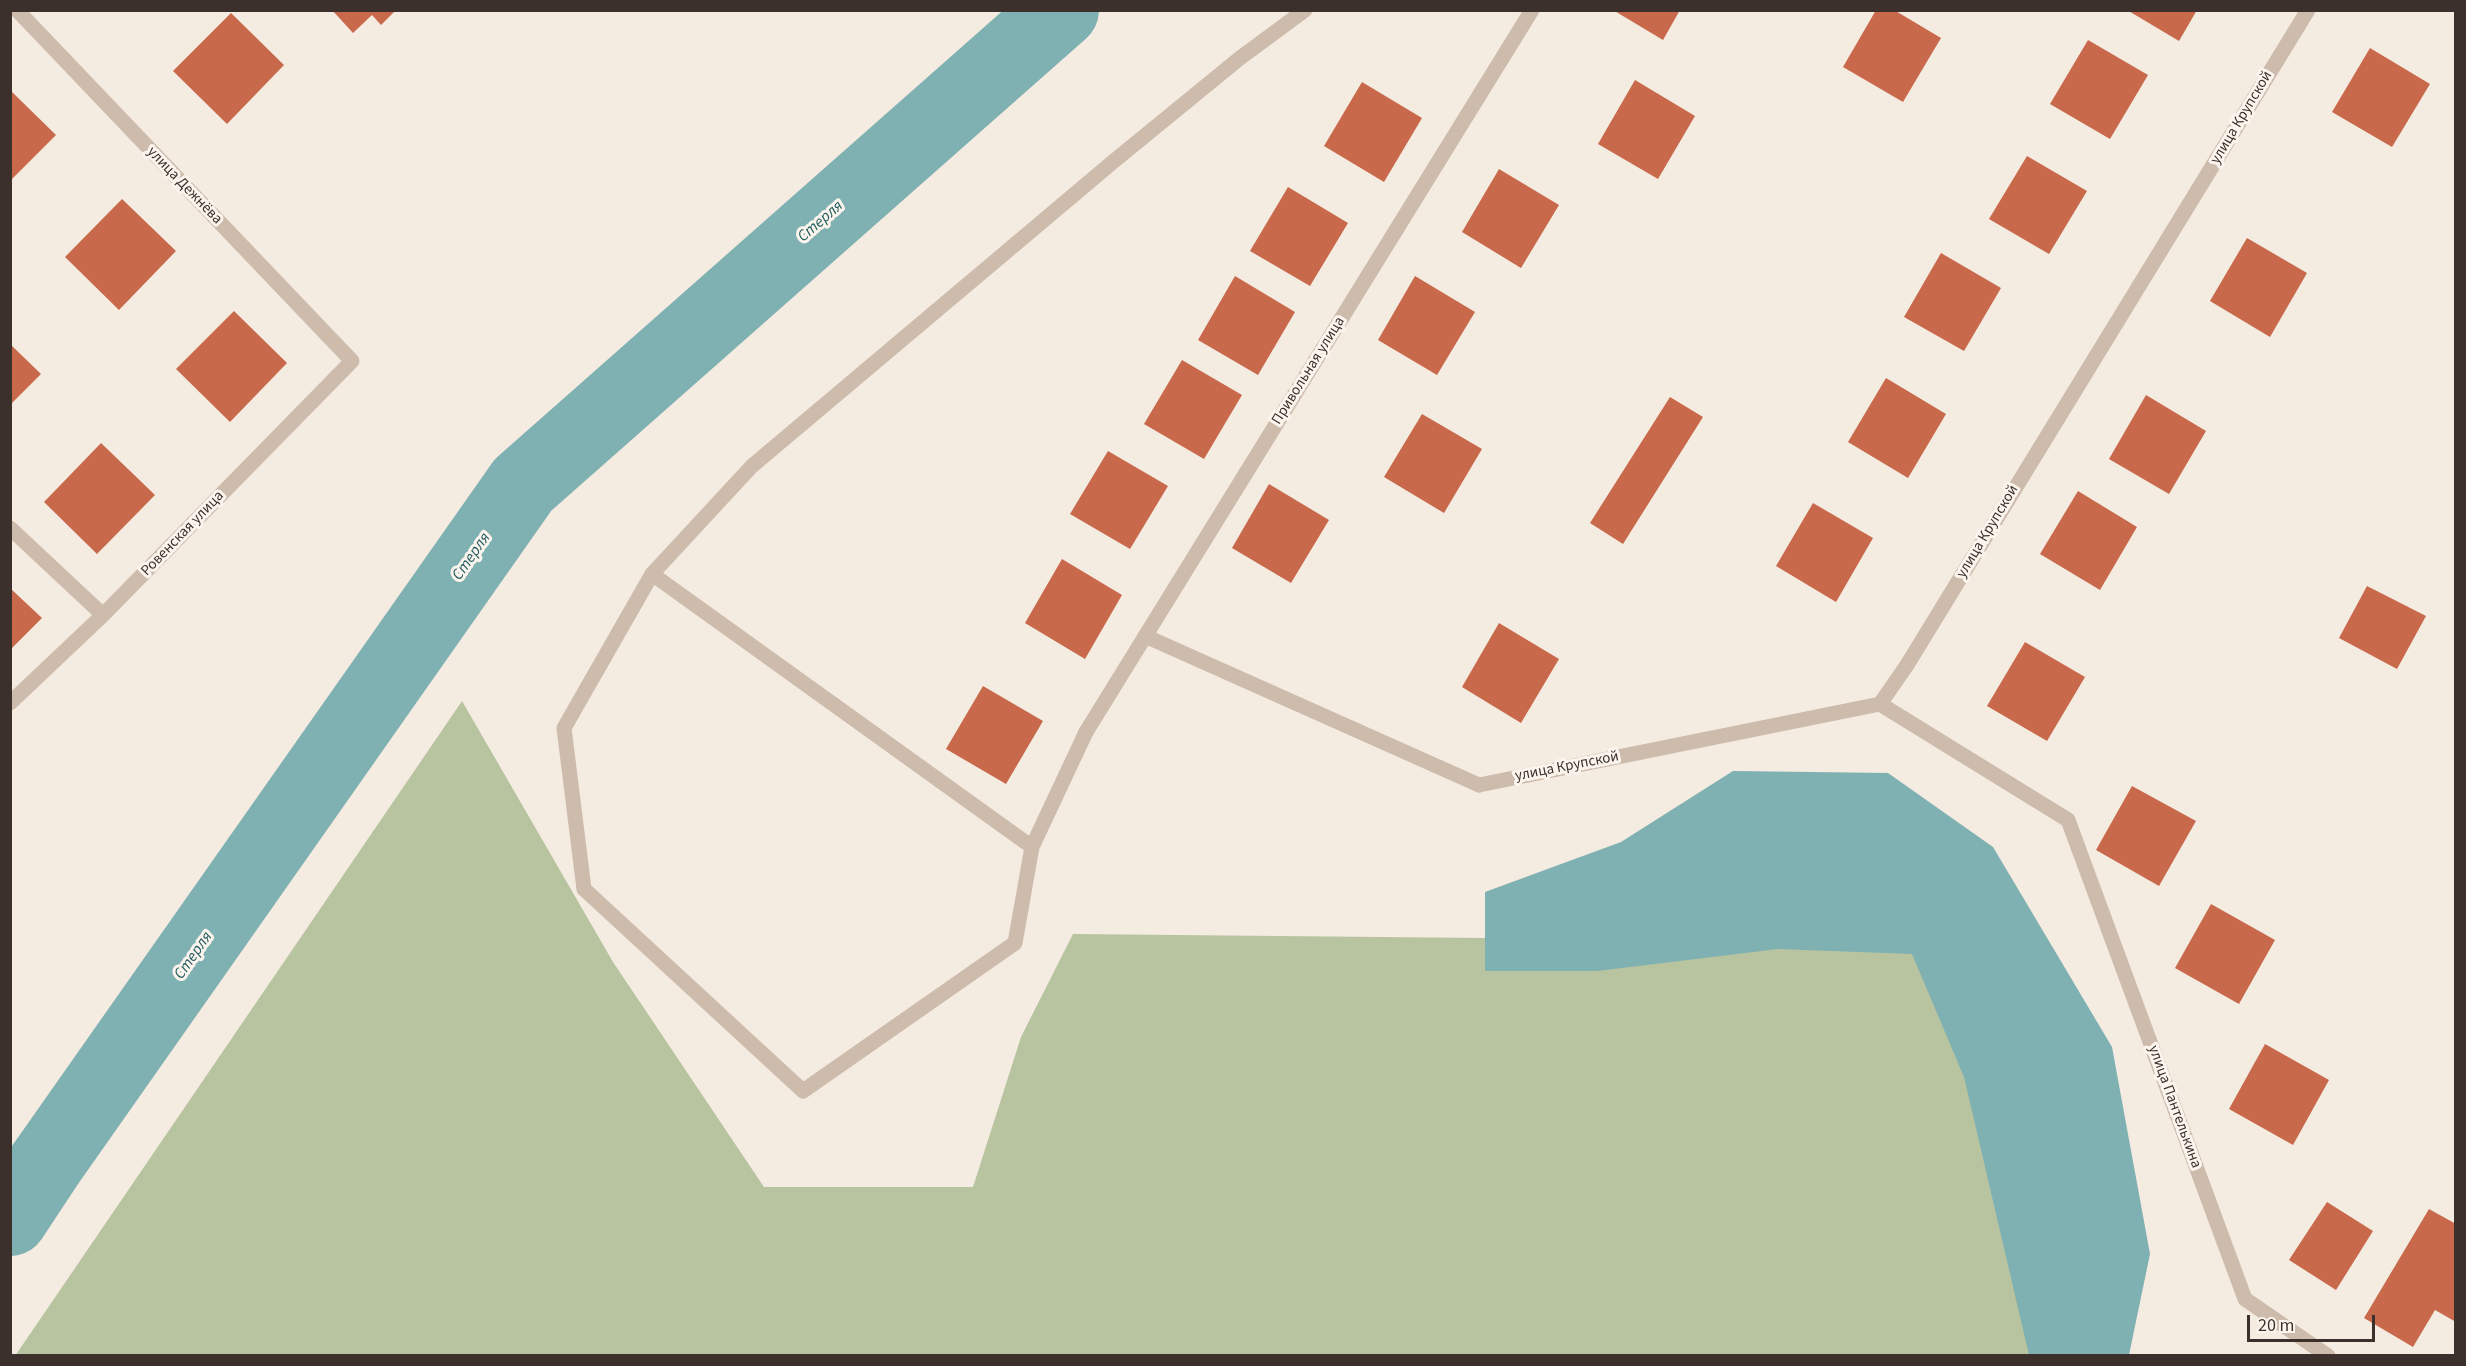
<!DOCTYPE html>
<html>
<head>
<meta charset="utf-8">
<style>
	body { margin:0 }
	#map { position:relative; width:2466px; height:1366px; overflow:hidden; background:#f4ebe1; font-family:"Source Sans 3",sans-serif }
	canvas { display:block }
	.frame { position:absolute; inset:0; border:12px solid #3b302b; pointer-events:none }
	.scale { position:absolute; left:2247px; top:1315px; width:128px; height:27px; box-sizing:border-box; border:3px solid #3b302b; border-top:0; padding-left:8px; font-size:18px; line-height:21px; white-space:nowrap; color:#3b302b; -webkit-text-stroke:4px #fbf5ee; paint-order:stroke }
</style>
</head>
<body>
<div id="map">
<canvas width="2466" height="1366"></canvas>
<div class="frame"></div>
<div class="scale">20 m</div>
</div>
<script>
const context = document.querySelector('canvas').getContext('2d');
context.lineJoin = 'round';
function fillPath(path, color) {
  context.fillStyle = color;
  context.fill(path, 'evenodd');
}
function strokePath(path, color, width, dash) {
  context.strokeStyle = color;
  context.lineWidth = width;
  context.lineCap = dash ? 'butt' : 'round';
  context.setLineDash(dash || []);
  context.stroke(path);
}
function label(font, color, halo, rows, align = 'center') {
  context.font = font + ' "Source Sans 3",sans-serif';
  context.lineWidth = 6;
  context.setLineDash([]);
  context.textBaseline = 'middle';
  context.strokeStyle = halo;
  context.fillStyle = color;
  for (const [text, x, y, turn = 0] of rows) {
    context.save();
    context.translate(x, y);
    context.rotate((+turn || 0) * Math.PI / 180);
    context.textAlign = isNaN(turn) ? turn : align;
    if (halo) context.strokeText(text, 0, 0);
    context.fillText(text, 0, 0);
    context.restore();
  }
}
const green = new Path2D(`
	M 462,701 L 613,962 L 764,1187 L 973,1187 L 1021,1037 L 1073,934 L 1484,938 L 1732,866 L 1893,876 L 2068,1356 L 15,1356 Z`);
const water = new Path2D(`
	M 1733,771 L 1888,773 L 1993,847 L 2112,1047 L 2150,1254 L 2129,1355 L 2029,1355 L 1964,1077 L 1912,954 L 1778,949 L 1597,971 L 1485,971 L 1485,892 L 1621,842 Z`);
const river = new Path2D(`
	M 10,1218 L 45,1165 L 523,485 L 1061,10`);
const building = new Path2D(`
	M 332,10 L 396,10 L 381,25 L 372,15 L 353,33 Z
	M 1613,10 L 1680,10 L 1663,40 Z
	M 1876,10 L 1894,10 L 1941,38 L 1903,102 L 1843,67 Z
	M 2127,10 L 2197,10 L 2179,41 Z
	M 231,13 L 284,65 L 227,124 L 173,71 Z
	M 2088,40 L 2148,75 L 2110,139 L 2050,104 Z
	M 2370,48 L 2430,84 L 2392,147 L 2332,112 Z
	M 1635,80 L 1695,116 L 1658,179 L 1598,144 Z
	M 1362,82 L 1422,118 L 1384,182 L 1324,146 Z
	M 10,90 L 56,135 L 10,181 Z
	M 2027,156 L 2087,191 L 2049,254 L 1989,219 Z
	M 1499,169 L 1559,205 L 1521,268 L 1462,232 Z
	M 1288,187 L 1348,223 L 1310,286 L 1250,251 Z
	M 122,199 L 176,251 L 119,310 L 65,257 Z
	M 2247,238 L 2307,273 L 2270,337 L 2210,301 Z
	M 1941,253 L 2001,288 L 1964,351 L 1904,317 Z
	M 1235,276 L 1295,312 L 1258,375 L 1198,340 Z
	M 1415,276 L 1475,312 L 1437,375 L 1378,340 Z
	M 234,311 L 287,363 L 230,422 L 176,369 Z
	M 10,344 L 41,374 L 10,405 Z
	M 1182,360 L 1242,395 L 1204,459 L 1144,424 Z
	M 1886,378 L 1946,414 L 1908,478 L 1848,442 Z
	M 2146,395 L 2206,431 L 2169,494 L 2109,459 Z
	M 1670,397 L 1703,417 L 1623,544 L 1590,523 Z
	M 1422,414 L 1482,449 L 1444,513 L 1384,477 Z
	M 101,443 L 155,495 L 97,554 L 44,502 Z
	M 1108,451 L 1168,486 L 1130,549 L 1070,514 Z
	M 1269,484 L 1329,520 L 1291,583 L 1232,548 Z
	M 2078,491 L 2137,527 L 2100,590 L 2040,554 Z
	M 1813,503 L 1873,538 L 1836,602 L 1776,566 Z
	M 1062,559 L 1122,595 L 1085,659 L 1025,623 Z
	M 2367,586 L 2426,616 L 2397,669 L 2339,638 Z
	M 10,588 L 42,618 L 10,650 Z
	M 1499,623 L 1559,659 L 1521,723 L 1462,687 Z
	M 2025,642 L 2085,677 L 2047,741 L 1987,706 Z
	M 983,686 L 1043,721 L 1006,784 L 946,749 Z
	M 2132,786 L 2196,821 L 2159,886 L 2096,850 Z
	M 2211,904 L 2275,940 L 2239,1004 L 2175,968 Z
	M 2265,1044 L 2329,1080 L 2293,1145 L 2229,1109 Z
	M 2327,1202 L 2373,1231 L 2336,1290 L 2289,1260 Z
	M 2429,1209 L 2456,1224 L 2456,1322 L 2435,1310 L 2413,1347 L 2364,1318 Z`);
const service = new Path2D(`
	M 652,574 L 1032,847
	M 1145,636 L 1479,785
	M 1880,704 L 2068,820
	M 1086,732 L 1032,847 L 1015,943 L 803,1091 L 584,889 L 564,728 L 652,574 L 752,466 L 1114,161 L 1240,58 L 1305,10`);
const minor = new Path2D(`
	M 10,528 L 103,615
	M 10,703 L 103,615 L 352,361 L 17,10
	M 1086,732 L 1532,10
	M 1479,785 L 1880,704 L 1907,665 L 2308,10
	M 2068,820 L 2245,1299 L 2328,1356`);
const streetNames = [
	["улица Крупской",2242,118,-59],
	["улица Дежнёва",184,186,46],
	["Привольная улица",1309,371,-58],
	["улица Крупской",1988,532,-59],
	["Ровенская улица",183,534,-46],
	["улица Крупской",1567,767,-11],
	["улица Пантелькина",2174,1107,70]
];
const waterNames = [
	["Стерля",821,222,-41],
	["Стерля",472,557,-55],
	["Стерля",194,956,-55]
];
fillPath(green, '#b8c4a0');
fillPath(water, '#7fb0b2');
strokePath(river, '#7fb0b2', 76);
fillPath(building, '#c8694b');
strokePath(service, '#cdbbac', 15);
strokePath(minor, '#cdbbac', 15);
label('15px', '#3b302b', '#fbf5ee', streetNames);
label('italic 16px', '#1f5a5e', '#fbf5ee', waterNames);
</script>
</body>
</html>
